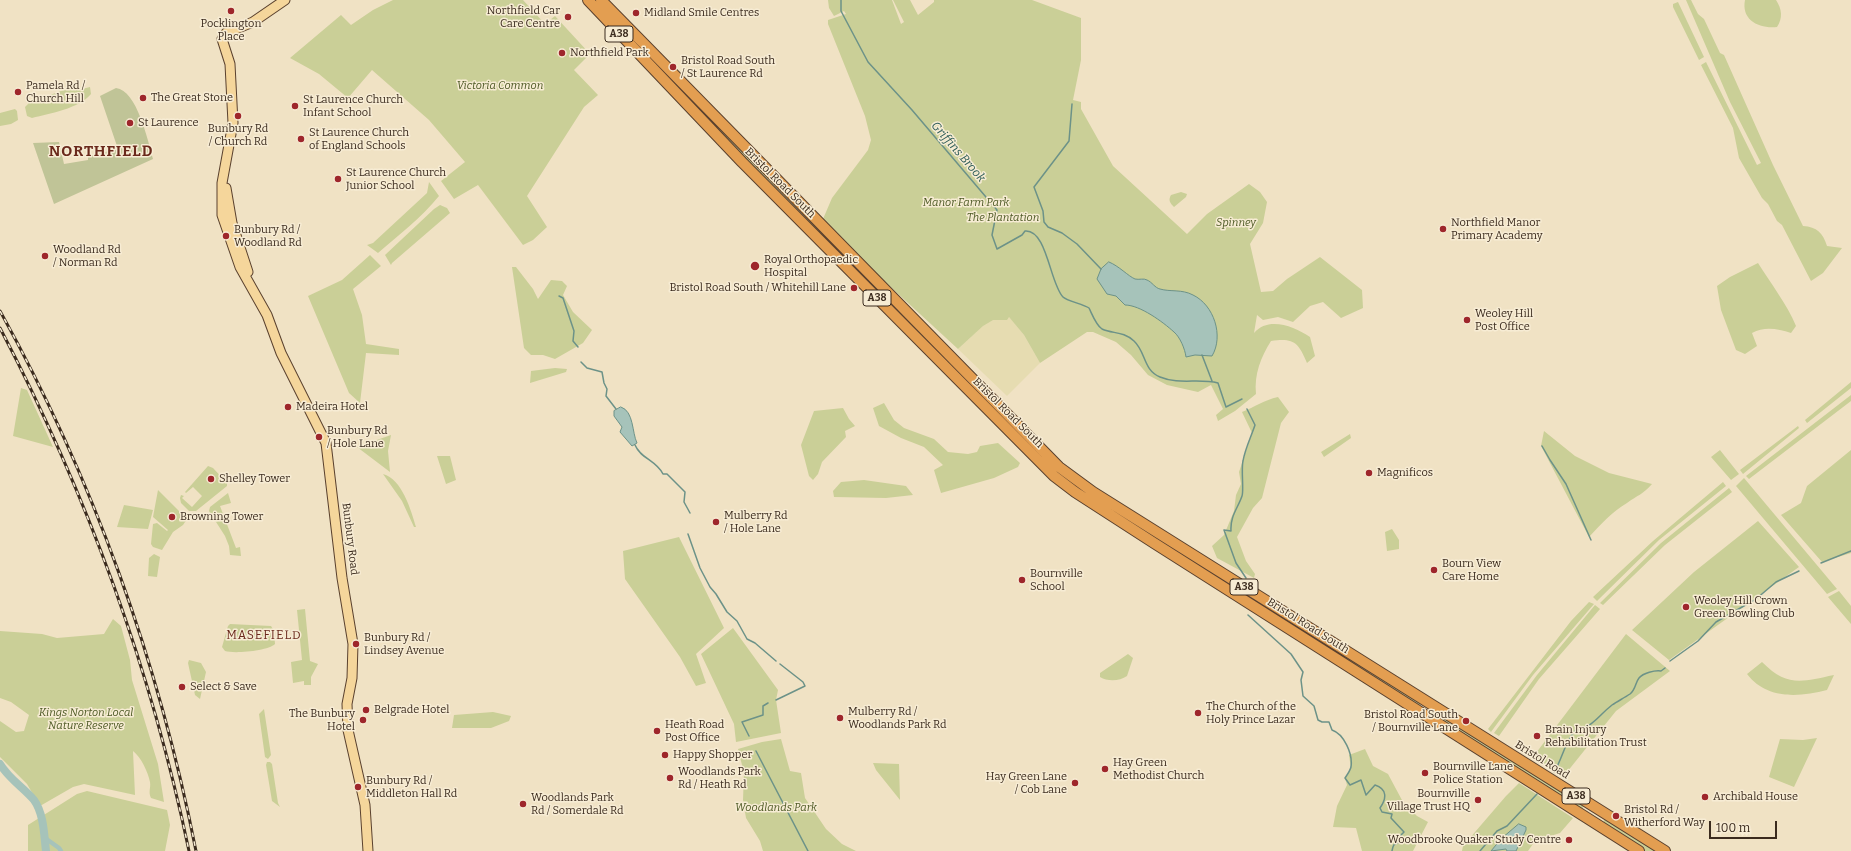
<!DOCTYPE html>
<html>
<head>
<meta charset="utf-8">
<style>
	body { margin:0 }
	#map { position:relative; width:1851px; height:851px; overflow:hidden; background:#f0e2c4; font-family:Bitter,serif }
	canvas { display:block }
	.scale { position:absolute; left:1709px; top:821px; width:68px; height:18px; box-sizing:border-box; border:2px solid #3b2b1e; border-top:0; padding-left:5px; font-size:12px; line-height:14px; white-space:nowrap; color:#3b2b1e; -webkit-text-stroke:3px #f7ecd4; paint-order:stroke }
</style>
</head>
<body>
<div id="map">
<canvas width="1851" height="851"></canvas>
<div class="scale">100 m</div>
</div>
<script>
const context = document.querySelector('canvas').getContext('2d');
context.lineJoin = 'round';
function fillPath(path, color) {
  context.fillStyle = color;
  context.fill(path, 'evenodd');
}
function strokePath(path, color, width, dash) {
  context.strokeStyle = color;
  context.lineWidth = width;
  context.lineCap = dash ? 'butt' : 'round';
  context.setLineDash(dash || []);
  context.stroke(path);
}
function label(font, color, halo, rows, align = 'center') {
  context.font = font + ' Bitter,serif';
  context.lineWidth = 3;
  context.setLineDash([]);
  context.textBaseline = 'middle';
  context.strokeStyle = halo;
  context.fillStyle = color;
  for (const [text, x, y, turn = 0] of rows) {
    context.save();
    context.translate(x, y);
    context.rotate((+turn || 0) * Math.PI / 180);
    context.textAlign = isNaN(turn) ? turn : align;
    if (halo) context.strokeText(text, 0, 0);
    context.fillText(text, 0, 0);
    context.restore();
  }
}
const farmland = new Path2D(`
	M 1002,308 L 1024,335 L 1040,363 L 1007,396 L 958,349 Z`);
const green = new Path2D(`
	M 393,0 L 523,0 L 545,24 L 555,16 L 590,54 L 574,70 L 598,95 L 584,107 L 527,196 L 547,227 L 533,240 L 523,245 L 478,185 L 454,199 L 441,181 L 465,162 L 429,120 L 372,70 L 348,98 L 319,74 L 290,58 L 341,15 L 351,25 L 373,10 Z
	M 828,0 L 892,0 L 901,24 L 904,22 L 893,0 L 910,0 L 918,15 L 934,2 L 934,0 L 1032,0 L 1081,18 L 1081,60 L 1073,100 L 1081,102 L 1081,109 L 1113,166 L 1187,234 L 1207,214 L 1249,184 L 1260,192 L 1267,202 L 1263,223 L 1250,244 L 1261,292 L 1273,291 L 1287,279 L 1320,257 L 1362,290 L 1363,308 L 1341,318 L 1323,302 L 1310,306 L 1293,322 L 1278,317 L 1263,320 L 1257,315 L 1254,333 C 1268,316 1294,326 1310,337 L 1315,356 L 1307,363 C 1298,342 1294,338 1271,341 C 1261,357 1254,374 1256,394 L 1235,411 L 1218,421 L 1216,415 L 1223,409 L 1211,385 L 1198,392 L 1167,385 L 1148,375 L 1131,355 L 1116,342 L 1093,332 L 1087,332 L 1040,363 L 1024,335 L 1009,317 L 1007,320 L 993,320 L 983,326 L 958,349 L 857,256 L 838,234 L 823,219 L 832,198 L 868,150 L 871,140 L 865,116 L 828,24 L 828,20 L 846,14 L 844,11 L 834,16 L 829,8 Z
	M 1686,0 L 1691,0 L 1698,14 L 1704,19 L 1720,53 L 1724,55 L 1773,165 L 1803,226 C 1817,227 1823,233 1827,246 L 1842,248 L 1823,273 L 1811,281 L 1782,225 L 1777,221 L 1768,204 L 1762,198 L 1739,158 L 1733,128 L 1701,65 L 1706,62 L 1757,165 L 1761,163 L 1730,102 Z
	M 1745,0 L 1776,0 C 1782,9 1783,18 1777,27 C 1759,29 1741,20 1745,0 Z
	M 1678,2 L 1704,57 L 1699,60 L 1673,7 L 1673,4 Z
	M 74,86 L 78,90 L 90,87 L 91,94 C 78,109 51,113 32,118 L 27,116 L 25,107 L 29,103 Z
	M 686,91 L 919,331 L 917,332 L 804,221 L 683,93 Z
	M 15,109 L 17,111 L 18,120 L 11,124 L 0,126 L 0,113 Z
	M 429,182 L 439,196 C 421,218 399,235 378,253 L 367,245 L 373,243 L 427,193 Z
	M 1181,192 L 1187,194 L 1186,197 L 1174,207 C 1170,203 1168,200 1171,195 Z
	M 440,205 L 447,208 L 450,213 L 392,263 L 391,265 L 385,255 L 434,209 Z
	M 370,255 L 381,266 L 353,289 L 362,315 L 366,344 L 399,349 L 399,355 L 366,353 L 360,403 L 349,393 L 308,296 L 342,280 Z
	M 1758,263 C 1771,284 1787,304 1796,326 L 1791,333 C 1778,329 1765,326 1752,333 L 1757,346 L 1745,354 L 1736,350 L 1721,310 L 1717,286 L 1730,277 Z
	M 512,267 L 516,267 L 533,289 L 538,299 L 551,280 L 562,281 L 567,286 L 563,295 L 573,312 L 592,330 L 583,343 L 555,359 L 543,355 L 531,355 L 524,348 Z
	M 555,368 L 567,369 L 566,372 L 530,383 L 531,371 Z
	M 1851,382 L 1851,388 L 1807,423 L 1805,420 Z
	M 21,388 L 27,390 L 53,447 L 13,436 Z
	M 1851,395 L 1851,401 L 1749,479 L 1746,476 Z
	M 1278,397 L 1289,412 L 1281,423 L 1262,498 L 1253,508 L 1237,537 L 1246,561 L 1255,574 L 1254,578 L 1217,558 L 1212,546 L 1224,535 L 1234,511 L 1236,495 L 1241,484 L 1239,472 L 1252,433 L 1242,412 C 1255,407 1264,400 1278,397 Z
	M 884,403 L 894,420 L 904,428 L 934,439 L 948,452 L 968,454 L 977,452 L 980,446 L 998,443 L 1020,463 L 1018,467 L 994,478 L 941,493 L 934,470 L 943,465 L 924,447 L 901,438 L 879,426 L 873,408 Z
	M 843,408 L 849,419 L 855,426 L 845,431 L 846,437 L 822,462 L 818,474 L 813,480 L 809,476 L 801,445 L 814,411 Z
	M 1798,426 L 1799,428 L 1743,474 L 1740,470 Z
	M 1544,431 L 1575,456 L 1609,473 L 1652,484 C 1642,495 1638,495 1627,503 C 1612,512 1601,524 1589,537 L 1541,446 Z
	M 1350,434 L 1351,438 L 1324,457 L 1321,452 Z
	M 391,435 L 388,451 L 390,472 L 357,447 Z
	M 1720,450 L 1739,474 L 1731,480 L 1711,457 Z
	M 1851,450 L 1851,553 L 1822,562 L 1781,515 L 1801,503 L 1807,486 Z
	M 437,456 L 450,456 L 456,480 L 446,484 Z
	M 208,466 L 213,468 L 227,483 L 227,486 L 196,511 L 189,511 L 181,503 L 180,498 L 181,495 L 184,496 L 182,498 L 192,507 L 202,496 L 193,487 L 186,493 L 185,492 Z
	M 383,474 C 402,479 411,510 416,527 L 414,527 L 402,501 Z
	M 1744,478 L 1837,589 L 1827,594 L 1736,486 Z
	M 864,480 L 906,486 L 913,495 L 886,498 L 834,497 L 833,491 L 841,482 Z
	M 1723,482 L 1726,486 L 1659,540 L 1597,601 L 1593,597 L 1653,541 Z
	M 1729,488 L 1732,492 L 1665,545 L 1603,605 L 1600,603 L 1661,543 Z
	M 158,490 L 187,519 L 183,525 L 173,532 L 162,550 L 153,547 L 151,544 L 153,524 L 157,523 L 167,531 L 168,530 L 153,517 Z
	M 228,493 L 231,503 L 220,506 L 236,548 L 240,547 L 241,556 L 230,555 L 229,546 L 225,536 L 209,511 L 210,507 Z
	M 124,505 L 153,510 L 148,529 L 117,527 Z
	M 1758,521 L 1799,567 L 1669,660 L 1632,630 L 1694,572 Z
	M 1392,529 L 1399,540 L 1399,549 L 1387,551 L 1385,532 Z
	M 679,537 L 724,628 L 696,654 L 706,683 L 696,686 L 680,657 L 625,579 L 623,551 Z
	M 1157,537 L 1421,704 L 1417,707 L 1157,543 Z
	M 154,554 L 160,557 L 157,577 L 148,576 L 149,558 Z
	M 1839,591 L 1851,606 L 1851,624 L 1828,597 Z
	M 1589,602 L 1594,604 L 1533,675 L 1491,732 L 1488,729 L 1571,621 Z
	M 1595,605 L 1600,609 L 1539,679 L 1499,736 L 1494,733 L 1537,675 Z
	M 305,609 L 310,661 L 318,664 L 311,677 L 311,685 L 304,685 L 304,681 L 293,683 L 291,662 L 302,660 L 297,610 Z
	M 113,619 L 121,626 L 130,660 L 132,680 L 158,764 L 164,802 L 151,798 C 148,792 151,788 150,782 C 148,772 141,757 133,751 L 135,795 L 84,784 L 73,787 L 40,806 L 27,784 L 0,757 L 0,721 L 16,732 L 24,731 L 29,715 L 11,702 L 0,698 L 0,631 L 42,634 L 57,638 L 104,634 Z
	M 230,624 L 271,626 L 274,631 L 275,644 C 268,651 234,654 225,651 L 222,647 L 228,626 Z
	M 733,628 L 778,690 L 776,700 L 781,733 L 736,742 L 734,724 L 701,654 Z
	M 1626,634 L 1670,671 L 1616,711 L 1563,777 L 1533,757 Z
	M 1128,654 L 1133,658 L 1127,676 C 1120,681 1108,682 1100,677 L 1100,673 Z
	M 189,660 L 201,663 L 206,672 L 200,699 L 195,695 L 188,663 Z
	M 1762,662 C 1787,687 1801,682 1834,675 L 1827,690 C 1799,697 1767,700 1747,674 Z
	M 264,709 L 271,755 L 268,759 L 265,757 L 259,714 Z
	M 493,712 L 511,716 L 509,721 L 491,728 L 452,728 L 454,715 Z
	M 1447,717 L 1585,804 L 1580,812 L 1443,722 L 1443,719 Z
	M 1817,738 L 1794,787 L 1769,777 L 1780,739 L 1803,740 Z
	M 781,739 L 790,771 L 801,773 L 805,798 L 826,829 L 842,844 L 856,851 L 763,851 L 760,841 L 746,818 L 743,800 L 744,773 L 738,749 L 762,742 Z
	M 1365,749 L 1373,766 L 1388,774 L 1403,802 L 1417,816 L 1428,822 L 1413,851 L 1362,851 L 1356,828 L 1333,827 L 1337,806 L 1347,785 L 1345,778 L 1351,769 L 1349,755 Z
	M 270,762 L 272,764 L 278,803 L 280,807 L 272,801 L 266,765 L 267,762 Z
	M 873,763 L 899,764 L 900,800 L 876,770 Z
	M 1519,783 L 1573,818 L 1560,833 L 1535,841 L 1528,851 L 1462,851 L 1463,846 L 1506,796 Z
	M 87,791 L 167,810 L 170,825 L 165,851 L 28,851 L 28,825 L 77,794 Z
	M 1605,818 L 1660,851 L 1644,851 L 1602,825 Z`);
const cemetery = new Path2D(`
	M 116,88 C 137,90 148,141 153,159 L 54,204 L 33,143 L 59,142 L 64,164 L 88,160 L 88,156 L 118,149 L 100,96 Z`);
const water = new Path2D(`
	M 1109,262 C 1119,266 1128,276 1135,279 C 1139,280 1144,278 1147,280 C 1152,282 1155,288 1160,289 C 1170,292 1182,289 1193,295 C 1214,305 1224,336 1212,356 L 1195,355 L 1186,357 C 1185,349 1180,337 1174,332 C 1163,322 1140,305 1125,305 L 1116,296 L 1107,294 L 1097,279 L 1101,269 Z
	M 621,407 C 634,411 632,433 637,443 L 632,446 L 620,432 L 622,427 L 614,416 L 614,411 Z
	M 1519,824 L 1526,827 L 1526,830 L 1516,851 L 1507,851 L 1506,849 L 1491,851 L 1501,839 Z`);
const stream = new Path2D(`
	M 841,0 L 841,11 L 868,62 L 912,110 L 997,210 L 992,235 L 997,249 L 1022,235 L 1025,231 C 1047,229 1050,284 1063,297 C 1067,301 1083,304 1089,308 C 1092,314 1096,325 1102,329 C 1113,334 1123,331 1134,341 C 1146,352 1143,370 1160,377 C 1179,385 1199,378 1218,383 L 1226,407 L 1242,399
	M 1072,104 L 1069,141 L 1034,187 L 1043,211 L 1044,222 L 1048,227 L 1062,233 L 1077,244 L 1101,269
	M 559,296 L 563,298 L 574,331 L 573,341 L 578,347
	M 1202,355 L 1212,381
	M 581,362 L 587,368 L 602,372 L 604,383 L 607,389 L 606,396 L 616,409
	M 635,445 C 641,459 656,460 663,474 L 667,474 L 685,492 L 684,502 L 690,513
	M 1542,446 L 1550,460 L 1566,484 L 1591,540
	M 688,534 L 700,568 L 710,587 L 716,594 L 727,612 L 737,621 L 747,639 L 755,643 L 776,661
	M 1821,563 L 1851,551
	M 1246,578 L 1236,563 L 1224,530 L 1231,531 C 1230,516 1238,508 1242,496 C 1244,491 1241,469 1243,461 C 1245,449 1251,437 1255,425 L 1247,409
	M 1248,615 L 1291,654 L 1303,672 L 1301,680 L 1303,696 L 1314,706 L 1318,720 L 1322,722 L 1329,722 L 1332,730 C 1344,734 1353,754 1351,767 C 1350,771 1347,775 1345,778 L 1350,785 L 1361,780 L 1366,795 L 1375,785 C 1387,789 1387,798 1380,808 L 1382,812 L 1392,814 L 1391,818 L 1404,832 L 1399,837 L 1400,841 C 1395,846 1394,841 1392,851
	M 1670,661 L 1698,641 L 1716,622 L 1756,599 L 1776,582 L 1799,571
	M 776,700 L 805,686 L 803,682 L 780,664
	M 749,736 L 742,722 L 763,715 L 763,706 L 768,703
	M 756,751 L 808,851
	M 1554,772 C 1562,760 1565,741 1575,731 C 1593,727 1598,716 1612,705 C 1618,701 1624,698 1630,694 C 1636,689 1635,683 1639,678 C 1643,673 1655,670 1661,671 L 1665,668
	M 1480,851 L 1497,831 L 1507,826 L 1537,794`);
const canal = new Path2D(`
	M 45,838 L 59,848 L 61,851`);
const river = new Path2D(`
	M 0,764 C 9,779 23,787 34,800 C 44,814 44,835 46,851`);
const major = new Path2D(`
	M 222,39 L 230,64 L 233,123 L 222,183 L 222,215 L 240,267 L 267,315 L 281,353 L 326,443 L 342,578 L 353,644 L 352,678 L 347,704 L 348,730 L 365,805 L 368,851
	M 222,39 L 226,33 L 253,22 L 285,0
	M 226,188 L 232,223 L 248,272`);
const highway = new Path2D(`
	M 588,0 L 742,162 L 1054,476 L 1075,492 L 1154,543 L 1639,851
	M 601,0 L 1059,467 L 1093,492 L 1665,851`);
const rail = new Path2D(`
	M 0,311 C 93,478 159,663 196,851
	M 0,328 C 86,492 151,669 189,851`);
const markers = [
	[231,11,4,"#9e262b"],
	[636,13,4,"#9e262b"],
	[568,17,4,"#9e262b"],
	[562,53,4,"#9e262b"],
	[673,67,4,"#9e262b"],
	[18,92,4,"#9e262b"],
	[143,98,4,"#9e262b"],
	[295,106,4,"#9e262b"],
	[238,116,4,"#9e262b"],
	[130,123,4,"#9e262b"],
	[301,139,4,"#9e262b"],
	[338,179,4,"#9e262b"],
	[1443,229,4,"#9e262b"],
	[226,236,4,"#9e262b"],
	[45,256,4,"#9e262b"],
	[755,266,5,"#9e262b"],
	[854,288,4,"#9e262b"],
	[1467,320,4,"#9e262b"],
	[288,407,4,"#9e262b"],
	[319,437,4,"#9e262b"],
	[1369,473,4,"#9e262b"],
	[211,479,4,"#9e262b"],
	[172,517,4,"#9e262b"],
	[716,522,4,"#9e262b"],
	[1434,570,4,"#9e262b"],
	[1022,580,4,"#9e262b"],
	[1686,607,4,"#9e262b"],
	[356,644,4,"#9e262b"],
	[182,687,4,"#9e262b"],
	[366,710,4,"#9e262b"],
	[1198,713,4,"#9e262b"],
	[840,718,4,"#9e262b"],
	[363,720,4,"#9e262b"],
	[1466,721,4,"#9e262b"],
	[657,731,4,"#9e262b"],
	[1537,736,4,"#9e262b"],
	[665,755,4,"#9e262b"],
	[1105,769,4,"#9e262b"],
	[1425,773,4,"#9e262b"],
	[670,778,4,"#9e262b"],
	[1075,783,4,"#9e262b"],
	[358,787,4,"#9e262b"],
	[1705,797,4,"#9e262b"],
	[1478,800,4,"#9e262b"],
	[523,804,4,"#9e262b"],
	[1616,816,4,"#9e262b"],
	[1569,840,4,"#9e262b"]
];
const shields = [
	[619,34,28],
	[877,298,28],
	[1244,587,28],
	[1576,796,28]
];
const shieldNames = [
	["A38",619,34],
	["A38",877,298],
	["A38",1244,587],
	["A38",1576,796]
];
const poiNames = [
	["Northfield Car",560,11,"right"],
	["Care Centre",560,24,"right"],
	["Midland Smile Centres",644,13],
	["Pocklington",231,24,"center"],
	["Place",231,37,"center"],
	["Northfield Park",570,53],
	["Bristol Road South",681,61],
	["/ St Laurence Rd",681,74],
	["Pamela Rd /",26,86],
	["Church Hill",26,99],
	["The Great Stone",151,98],
	["St Laurence Church",303,100],
	["Infant School",303,113],
	["St Laurence",138,123],
	["Bunbury Rd",238,129,"center"],
	["/ Church Rd",238,142,"center"],
	["St Laurence Church",309,133],
	["of England Schools",309,146],
	["St Laurence Church",346,173],
	["Junior School",346,186],
	["Northfield Manor",1451,223],
	["Primary Academy",1451,236],
	["Bunbury Rd /",234,230],
	["Woodland Rd",234,243],
	["Woodland Rd",53,250],
	["/ Norman Rd",53,263],
	["Royal Orthopaedic",764,260],
	["Hospital",764,273],
	["Bristol Road South / Whitehill Lane",846,288,"right"],
	["Weoley Hill",1475,314],
	["Post Office",1475,327],
	["Madeira Hotel",296,407],
	["Bunbury Rd",327,431],
	["/ Hole Lane",327,444],
	["Magnificos",1377,473],
	["Shelley Tower",219,479],
	["Mulberry Rd",724,516],
	["/ Hole Lane",724,529],
	["Browning Tower",180,517],
	["Bourn View",1442,564],
	["Care Home",1442,577],
	["Bournville",1030,574],
	["School",1030,587],
	["Weoley Hill Crown",1694,601],
	["Green Bowling Club",1694,614],
	["Bunbury Rd /",364,638],
	["Lindsey Avenue",364,651],
	["Select & Save",190,687],
	["The Church of the",1206,707],
	["Holy Prince Lazar",1206,720],
	["Belgrade Hotel",374,710],
	["Mulberry Rd /",848,712],
	["Woodlands Park Rd",848,725],
	["The Bunbury",355,714,"right"],
	["Hotel",355,727,"right"],
	["Bristol Road South",1458,715,"right"],
	["/ Bournville Lane",1458,728,"right"],
	["Heath Road",665,725],
	["Post Office",665,738],
	["Brain Injury",1545,730],
	["Rehabilitation Trust",1545,743],
	["Happy Shopper",673,755],
	["Hay Green",1113,763],
	["Methodist Church",1113,776],
	["Bournville Lane",1433,767],
	["Police Station",1433,780],
	["Woodlands Park",678,772],
	["Rd / Heath Rd",678,785],
	["Hay Green Lane",1067,777,"right"],
	["/ Cob Lane",1067,790,"right"],
	["Bunbury Rd /",366,781],
	["Middleton Hall Rd",366,794],
	["Bournville",1470,794,"right"],
	["Village Trust HQ",1470,807,"right"],
	["Archibald House",1713,797],
	["Woodlands Park",531,798],
	["Rd / Somerdale Rd",531,811],
	["Bristol Rd /",1624,810],
	["Witherford Way",1624,823],
	["Woodbrooke Quaker Study Centre",1561,840,"right"]
];
const parkNames = [
	["Victoria Common",500,86],
	["Manor Farm Park",966,203],
	["The Plantation",1003,218],
	["Spinney",1236,223],
	["Kings Norton Local",86,713],
	["Nature Reserve",86,726],
	["Woodlands Park",776,808]
];
const streetNames = [
	["Bristol Road South",780,183,45],
	["Bristol Road South",1008,413,45],
	["Bunbury Road",350,539,83],
	["Bristol Road South",1308,626,32],
	["Bristol Road",1542,760,32]
];
const waterNames = [
	["Griffins Brook",958,152,49]
];
const neighbourhoodNames = [
	["MASEFIELD",264,636]
];
const districtNames = [
	["NORTHFIELD",101,152]
];
fillPath(farmland, '#e6dcb1');
fillPath(green, '#cacf97');
fillPath(cemetery, '#c0c497');
fillPath(water, '#a6c3ba');
strokePath(water, '#6c9288', 1);
strokePath(stream, '#6c9288', 1.5);
strokePath(canal, '#a6c3ba', 4.5);
strokePath(river, '#a6c3ba', 8);
strokePath(major, '#5a412e', 11);
strokePath(highway, '#5a412e', 12);
strokePath(major, '#f5d69b', 9);
strokePath(highway, '#e39e51', 10);
strokePath(rail, '#3b2b1e', 3);
strokePath(rail, '#f7ecd4', 1.5, [4.5]);
for (const [x, y, r, color] of markers) {
  const dot = new Path2D();
  dot.arc(x, y, r, 0, 2 * Math.PI);
  context.fillStyle = color;
  context.fill(dot);
  strokePath(dot, '#f7ecd4', 1.5);
}
for (const [x, y, w] of shields) {
  const box = new Path2D();
  box.roundRect(x - w / 2, y - 8, w, 16, 3);
  context.fillStyle = '#f7ecd4';
  context.fill(box);
  strokePath(box, '#3b2b1e', 1);
}
label('bold 10px', '#3b2b1e', null, shieldNames);
label('11px', '#3b2b1e', '#f7ecd4', poiNames, 'left');
label('italic 11px', '#4d5924', '#f7ecd4', parkNames);
label('11px', '#3b2b1e', '#f7ecd4', streetNames);
label('italic 12px', '#2d5c57', '#f7ecd4', waterNames);
context.letterSpacing = '1px';
label('12px', '#6a291b', '#f7ecd4', neighbourhoodNames);
context.letterSpacing = '0px';
context.letterSpacing = '1px';
label('bold 15px', '#6a291b', '#f7ecd4', districtNames);
context.letterSpacing = '0px';
</script>
</body>
</html>
